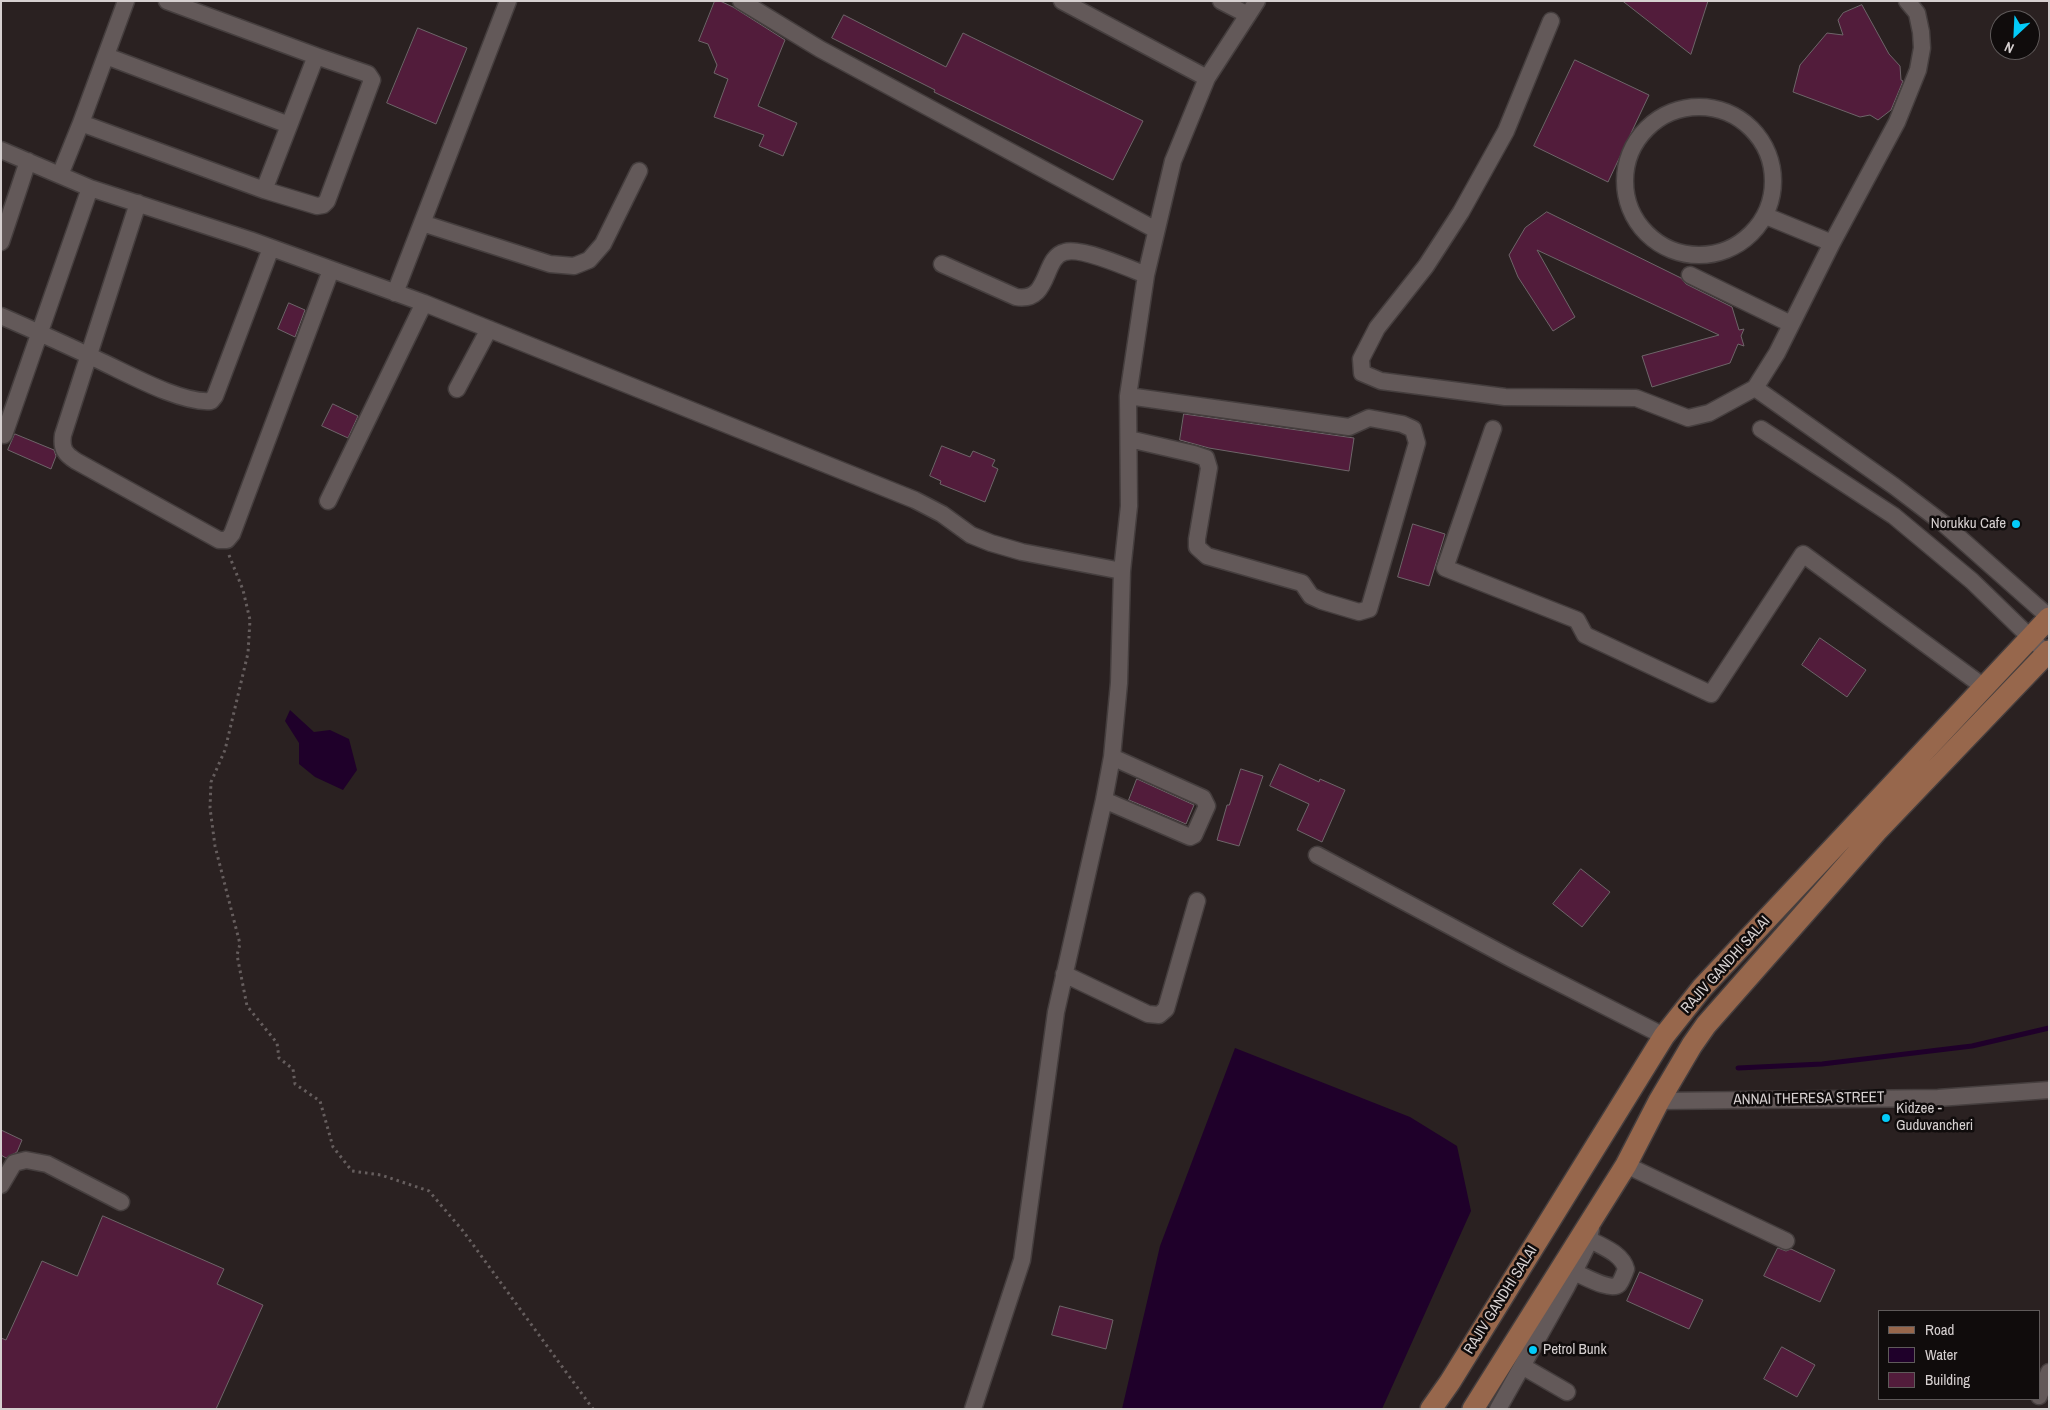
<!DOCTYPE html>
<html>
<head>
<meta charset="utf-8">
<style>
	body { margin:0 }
	#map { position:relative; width:2050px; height:1410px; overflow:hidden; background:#2a2121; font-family:"Archivo Narrow",sans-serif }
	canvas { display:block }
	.frame { position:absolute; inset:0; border:2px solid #d6d0d0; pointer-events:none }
	.legend { position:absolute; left:1878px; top:1310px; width:162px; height:90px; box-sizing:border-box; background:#100c0c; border:1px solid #5f5a5a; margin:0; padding:6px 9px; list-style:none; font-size:15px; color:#d6d0d0 }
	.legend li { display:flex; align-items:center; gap:10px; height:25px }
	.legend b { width:25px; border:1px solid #5f5a5a }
	.north { position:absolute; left:1990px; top:10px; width:50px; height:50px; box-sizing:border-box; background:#100c0c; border:1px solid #5f5a5a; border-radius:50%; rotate:205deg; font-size:14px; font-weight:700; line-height:20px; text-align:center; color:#d6d0d0 }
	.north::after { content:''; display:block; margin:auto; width:18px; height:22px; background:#03cbf9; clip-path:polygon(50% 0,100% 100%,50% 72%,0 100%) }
</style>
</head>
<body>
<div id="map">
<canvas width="2050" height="1410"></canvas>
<div class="frame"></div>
<ul class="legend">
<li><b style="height:6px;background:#97674c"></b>Road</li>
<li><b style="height:14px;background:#1f002a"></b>Water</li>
<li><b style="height:14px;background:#521c3b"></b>Building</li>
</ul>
<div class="north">N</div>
</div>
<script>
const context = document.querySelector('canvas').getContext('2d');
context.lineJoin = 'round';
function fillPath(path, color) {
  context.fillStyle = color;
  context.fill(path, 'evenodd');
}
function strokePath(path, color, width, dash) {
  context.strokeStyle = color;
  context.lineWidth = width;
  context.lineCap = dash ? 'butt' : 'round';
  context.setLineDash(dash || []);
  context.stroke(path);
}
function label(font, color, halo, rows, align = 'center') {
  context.font = font + ' "Archivo Narrow",sans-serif';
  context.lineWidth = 5;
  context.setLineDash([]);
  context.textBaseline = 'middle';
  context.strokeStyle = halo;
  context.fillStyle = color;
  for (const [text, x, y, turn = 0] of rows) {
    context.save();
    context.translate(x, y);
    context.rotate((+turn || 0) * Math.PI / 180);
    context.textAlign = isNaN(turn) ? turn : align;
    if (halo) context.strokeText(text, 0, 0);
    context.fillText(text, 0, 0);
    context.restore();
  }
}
const water = new Path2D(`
	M 290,710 L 314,732 L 330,730 L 349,739 L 357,770 L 343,790 L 315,777 L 299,764 L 299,743 L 285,721 Z
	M 1235,1048 L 1410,1117 L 1457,1146 L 1471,1211 L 1382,1409 L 1122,1409 L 1160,1246 Z`);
const stream = new Path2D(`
	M 1738,1068 L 1822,1064 L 1972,1046 L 2049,1028`);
const building = new Path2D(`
	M 715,1 L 720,1 L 733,7 L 785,40 L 758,106 L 797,123 L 783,156 L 759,146 L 764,135 L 714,117 L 728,79 L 714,73 L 717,65 L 713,56 L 708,44 L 699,41 Z
	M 1623,1 L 1708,1 L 1691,54 Z
	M 1862,5 L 1889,54 L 1900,66 L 1901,80 L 1903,81 L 1891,110 L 1878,120 L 1870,115 L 1860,117 L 1793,92 L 1800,65 L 1827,33 L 1843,35 L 1838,20 L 1843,13 Z
	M 844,15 L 946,67 L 963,33 L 1143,121 L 1113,180 L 934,92 L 935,90 L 832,38 Z
	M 418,28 L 467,48 L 436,124 L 387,103 Z
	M 1575,60 L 1649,95 L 1608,182 L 1534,146 Z
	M 1547,212 L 1681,278 L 1686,284 L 1732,307 L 1739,330 L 1744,329 L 1741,336 L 1744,346 L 1738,344 L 1730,363 L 1652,387 L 1642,356 L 1719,335 L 1537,250 L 1575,317 L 1553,331 L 1518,277 L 1509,255 L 1525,228 Z
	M 289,303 L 305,310 L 295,337 L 278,329 Z
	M 333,404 L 358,416 L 348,438 L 322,426 Z
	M 1184,414 L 1354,438 L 1349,471 L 1209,448 L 1180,440 Z
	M 15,434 L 54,450 L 56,456 L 51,469 L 8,450 Z
	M 942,446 L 970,457 L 973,451 L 995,460 L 992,466 L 998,469 L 985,502 L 940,484 L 941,481 L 930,476 Z
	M 1413,524 L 1445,534 L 1429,586 L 1398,577 Z
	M 1820,638 L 1866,670 L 1847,697 L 1802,665 Z
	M 1280,764 L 1319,782 L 1320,779 L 1345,790 L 1322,842 L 1297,830 L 1309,804 L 1270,786 Z
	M 1241,769 L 1263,776 L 1239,846 L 1217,840 L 1227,805 L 1229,805 Z
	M 1137,779 L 1194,805 L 1186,824 L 1129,800 Z
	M 1581,869 L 1610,892 L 1582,927 L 1553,904 Z
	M 1,1130 L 22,1140 L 17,1152 L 6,1158 L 1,1155 Z
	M 103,1216 L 224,1269 L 217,1284 L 263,1305 L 216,1409 L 1,1409 L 1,1338 L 6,1340 L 42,1261 L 77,1276 Z
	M 1778,1248 L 1786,1251 L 1791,1249 L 1835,1270 L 1820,1302 L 1764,1276 Z
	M 1640,1272 L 1703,1300 L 1689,1329 L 1627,1301 Z
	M 1060,1306 L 1113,1320 L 1106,1349 L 1052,1335 Z
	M 1782,1347 L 1815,1365 L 1797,1397 L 1764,1379 Z`);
const path = new Path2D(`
	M 229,555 L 243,590 L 250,620 L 248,653 L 225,750 L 211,782 L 210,808 L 215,846 L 240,944 L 237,955 L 247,1006 L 277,1043 L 279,1058 L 293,1069 L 295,1084 L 320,1101 L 333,1147 L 352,1171 L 381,1175 L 429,1191 L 463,1231 L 593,1409`);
const minor = new Path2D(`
	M 741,1 L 820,49 L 1156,230
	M 1062,1 L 1207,78
	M 1221,1 L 1248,15
	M 1551,21 L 1506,131 L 1461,212 L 1426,266 L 1377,328 L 1361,359 L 1362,373 L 1381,381 L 1505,397 L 1636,398 L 1688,418 L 1709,413 L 1755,388 L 1777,353 L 1832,243 L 1897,122 L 1918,70 L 1922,48 L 1921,32 L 1917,13 L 1907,1
	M 106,56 L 289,125
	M1625 181a74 74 0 1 1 148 0a74 74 0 1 1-148 0Z
	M 81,123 L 264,190 L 316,56 L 167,1
	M 1,150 L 90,188 L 250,240 L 424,303 L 915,500 L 942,514 L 971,535 L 991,543 L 1022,552 L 1122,571
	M 60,175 L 81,123 L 126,1
	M 264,190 L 317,206 L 323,205 L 327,201 L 372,80 L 368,74 L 316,56
	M 138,203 L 63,435 C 61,449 65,454 76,461 L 219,540 L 227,540 L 232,534 L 331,270
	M 1766,216 L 1832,243
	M 422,223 L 550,264 L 574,266 L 589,260 L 603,244 L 639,171
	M 1,242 L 28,161
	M 942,264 L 1016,297 C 1051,303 1042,257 1065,252 C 1081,247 1129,268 1146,275
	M 1690,275 L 1791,324
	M 395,293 L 508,1
	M 1,316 C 33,330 65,344 96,359 C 125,372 181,404 211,401 L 215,396 L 271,248
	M 1755,388 L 1894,486 L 1944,524 L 2049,617
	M 457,389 L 489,329
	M 1128,396 L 1349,427 L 1369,418 L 1402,424 L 1413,429 L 1417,443 L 1369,609 L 1359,612 L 1322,601 L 1311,596 L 1302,583 L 1207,556 L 1197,547 L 1197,539 L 1209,468 L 1206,458 L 1194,454 L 1129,439
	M 1493,429 L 1445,568 L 1577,620 L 1585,635 L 1711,694 L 1803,554 L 1984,687
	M 1761,429 L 1894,516 L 1972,581 L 2038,645
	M 4,435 L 90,188
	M 328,501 L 424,303
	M 1104,800 L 1190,837 L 1194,835 L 1207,806 L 1203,798 L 1112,757
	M 1317,855 L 1512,959 L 1664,1036
	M 1064,974 L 1148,1014 L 1159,1015 L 1166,1009 L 1197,901
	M 1659,1101 L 1938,1098 L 2049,1090
	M 1626,1165 L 1786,1241
	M 1,1185 L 14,1163 L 26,1160 L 47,1164 L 121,1202
	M 1574,1272 C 1584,1276 1611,1292 1619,1284 C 1622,1280 1624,1274 1626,1269 C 1622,1253 1602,1247 1589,1239
	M 1522,1366 L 1567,1392
	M 2039,1396 L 2049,1372
	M 973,1409 L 1022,1260 L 1056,1012 L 1104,800 L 1112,757 L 1119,683 L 1122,571 L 1129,506 L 1128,396 L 1146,275 L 1173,161 L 1207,78 L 1257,1
	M 1498,1409 L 1567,1286 L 1587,1246 L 1591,1229`);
const major = new Path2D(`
	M 1431,1409 L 1450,1382 L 1664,1036 L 1702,988 L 2049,618
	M 1473,1409 L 1626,1165 L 1659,1101 L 1692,1045 L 1706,1025 L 1876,832 L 2049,651`);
const markers = [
	[2016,524,5,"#03cbf9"],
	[1886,1118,5,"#03cbf9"],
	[1533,1350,5,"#03cbf9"]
];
const poiNames = [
	["Norukku Cafe",2006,524,"right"],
	["Kidzee -",1896,1109],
	["Guduvancheri",1896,1126],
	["Petrol Bunk",1543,1350]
];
const streetNames = [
	["RAJIV GANDHI SALAI",1726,965,-48],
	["ANNAI THERESA STREET",1809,1099,-1],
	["RAJIV GANDHI SALAI",1501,1300,-58]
];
fillPath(water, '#1f002a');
strokePath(stream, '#1f002a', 5);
fillPath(building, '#521c3b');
strokePath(building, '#6e6569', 1);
strokePath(minor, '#453e3e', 19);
strokePath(major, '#453e3e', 24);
strokePath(path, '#665e5e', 3, [2.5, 4]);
strokePath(minor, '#635959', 16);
strokePath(major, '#97674c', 21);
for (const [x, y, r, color] of markers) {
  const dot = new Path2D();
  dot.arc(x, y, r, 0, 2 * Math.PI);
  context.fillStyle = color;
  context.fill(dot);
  strokePath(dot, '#100c0c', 2);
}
label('15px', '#d6d0d0', '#100c0c', poiNames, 'left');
label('15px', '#d6d0d0', '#100c0c', streetNames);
</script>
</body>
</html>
